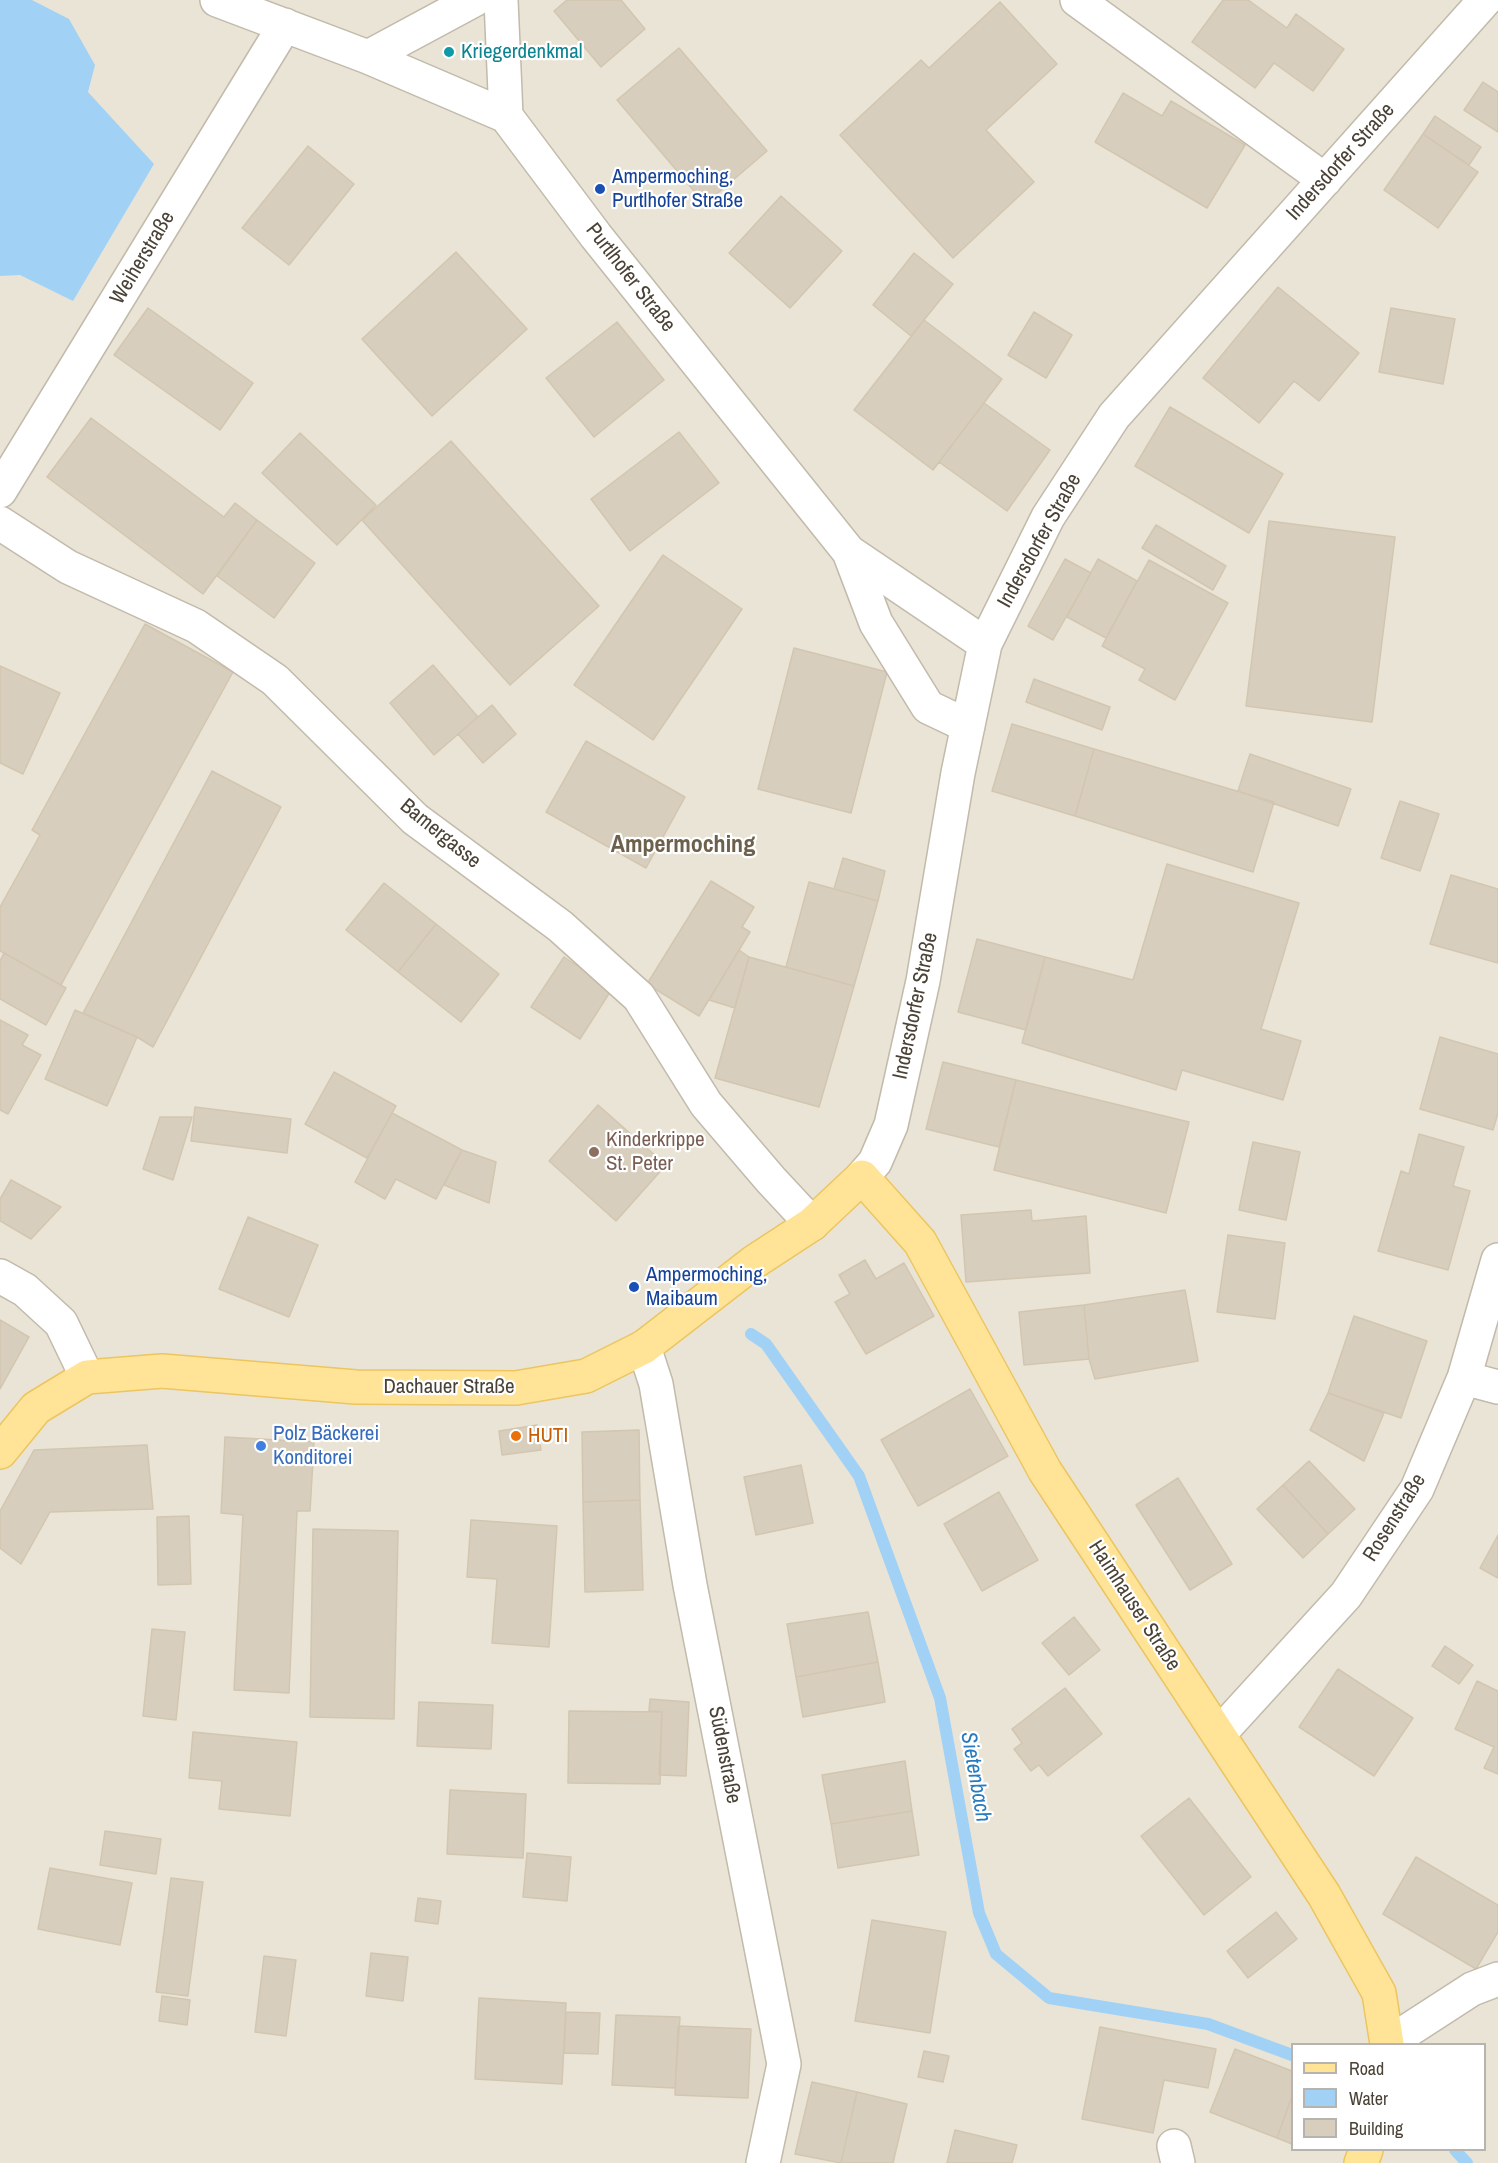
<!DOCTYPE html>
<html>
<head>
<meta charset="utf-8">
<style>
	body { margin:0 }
	#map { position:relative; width:1498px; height:2163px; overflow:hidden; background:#f5f2e9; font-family:"Archivo Narrow",sans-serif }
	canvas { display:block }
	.legend { position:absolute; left:1291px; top:2043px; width:195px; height:108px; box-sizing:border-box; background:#fff; border:2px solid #b7b3af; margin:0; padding:8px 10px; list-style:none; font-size:18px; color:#4a4236 }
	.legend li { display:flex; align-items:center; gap:12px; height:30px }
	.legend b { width:30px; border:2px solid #b7b3af }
</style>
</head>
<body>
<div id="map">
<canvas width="1498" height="2163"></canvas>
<ul class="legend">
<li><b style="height:8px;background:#ffe498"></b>Road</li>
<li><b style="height:16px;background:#a1d2f6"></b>Water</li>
<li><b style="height:16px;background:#d8cebd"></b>Building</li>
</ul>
</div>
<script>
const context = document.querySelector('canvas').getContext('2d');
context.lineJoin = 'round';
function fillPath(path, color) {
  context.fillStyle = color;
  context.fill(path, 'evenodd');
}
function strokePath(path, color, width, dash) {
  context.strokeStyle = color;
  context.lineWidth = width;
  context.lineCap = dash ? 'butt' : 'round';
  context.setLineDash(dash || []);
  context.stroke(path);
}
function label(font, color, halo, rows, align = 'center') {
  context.font = font + ' "Archivo Narrow",sans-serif';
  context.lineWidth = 4.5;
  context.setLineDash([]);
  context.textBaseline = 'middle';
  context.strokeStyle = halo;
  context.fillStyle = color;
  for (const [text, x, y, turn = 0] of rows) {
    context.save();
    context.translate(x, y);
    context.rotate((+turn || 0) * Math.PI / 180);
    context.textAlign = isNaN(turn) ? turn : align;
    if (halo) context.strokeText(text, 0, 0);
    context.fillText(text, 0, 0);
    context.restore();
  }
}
const residential = new Path2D(`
	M 0,0 L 1498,0 L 1498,2163 L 0,2163 ZM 1292,2044 L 1484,2044 L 1484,2150 L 1292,2150 Z`);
const water = new Path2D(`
	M 0,0 L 32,0 L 69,19 L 95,65 L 88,92 L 154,164 L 73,301 L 20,275 L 0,276 Z`);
const stream = new Path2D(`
	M 751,1334 L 766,1344 L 859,1476 L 940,1698 L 979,1913 L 996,1954 L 1049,1998 L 1208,2024 L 1292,2055
	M 1455,2150 L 1467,2163`);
const building = new Path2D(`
	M 567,0 L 621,0 L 645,29 L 601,67 L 554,11 Z
	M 1223,0 L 1248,0 L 1287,28 L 1296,14 L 1344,49 L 1313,91 L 1274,63 L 1255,88 L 1192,42 Z
	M 1000,2 L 1057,64 L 986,130 L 1034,182 L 953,258 L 840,135 L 921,60 L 929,68 Z
	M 679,48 L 767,151 L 705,204 L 617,100 Z
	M 1483,82 L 1498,92 L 1498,132 L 1464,110 Z
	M 1123,93 L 1162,116 L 1171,101 L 1245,145 L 1207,208 L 1095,142 Z
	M 1435,116 L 1481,147 L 1469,165 L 1423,134 Z
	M 1423,134 L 1478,172 L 1438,228 L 1384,190 Z
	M 308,146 L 354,184 L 289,265 L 242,228 Z
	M 781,196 L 842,251 L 790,308 L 729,253 Z
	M 456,252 L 527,329 L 432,416 L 362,339 Z
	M 914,253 L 953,284 L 911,336 L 873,305 Z
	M 1278,287 L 1359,353 L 1319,401 L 1294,381 L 1259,423 L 1203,378 Z
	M 148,308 L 253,383 L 220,430 L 114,355 Z
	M 1391,308 L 1455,319 L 1443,384 L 1379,372 Z
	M 1034,312 L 1072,335 L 1046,378 L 1008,355 Z
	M 924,320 L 1002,379 L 933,470 L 854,410 Z
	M 617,322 L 664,380 L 594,437 L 546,378 Z
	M 984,403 L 1050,450 L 1007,511 L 939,462 Z
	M 1170,407 L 1283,474 L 1249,533 L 1135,466 Z
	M 91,418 L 224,517 L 235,503 L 257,520 L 203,594 L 47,477 Z
	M 679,432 L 719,483 L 630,551 L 591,499 Z
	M 300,433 L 376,505 L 337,545 L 262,473 Z
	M 451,441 L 599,606 L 510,685 L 362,520 Z
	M 257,520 L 315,563 L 274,618 L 217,576 Z
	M 1269,521 L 1395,537 L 1372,722 L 1246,706 Z
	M 1156,525 L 1226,566 L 1213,590 L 1142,548 Z
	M 663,555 L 742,609 L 653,740 L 574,685 Z
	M 1065,559 L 1091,573 L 1053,640 L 1028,626 Z
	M 1098,559 L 1137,581 L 1106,638 L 1067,617 Z
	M 1149,560 L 1228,603 L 1175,700 L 1139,680 L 1145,669 L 1102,646 Z
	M 145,624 L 233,672 L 61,985 L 0,951 L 0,907 L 40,835 L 32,830 Z
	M 794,648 L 887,672 L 851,813 L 758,789 Z
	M 433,665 L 478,717 L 434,755 L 390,703 Z
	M 0,666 L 60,693 L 23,774 L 0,763 Z
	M 1034,679 L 1110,707 L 1102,730 L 1026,702 Z
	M 492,705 L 516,734 L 483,763 L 458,734 Z
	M 1012,724 L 1094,749 L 1075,816 L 992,791 Z
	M 586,741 L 685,797 L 646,868 L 546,812 Z
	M 1094,749 L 1274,802 L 1253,872 L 1075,816 Z
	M 1250,754 L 1351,789 L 1338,826 L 1238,791 Z
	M 212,771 L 281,807 L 153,1047 L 137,1037 L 83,1013 Z
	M 1400,801 L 1439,814 L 1420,871 L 1381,858 Z
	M 843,858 L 885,871 L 878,901 L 834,889 Z
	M 1167,864 L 1299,903 L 1261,1029 L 1301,1041 L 1283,1100 L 1182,1070 L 1176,1090 L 1022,1043 L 1045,957 L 1133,980 Z
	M 1451,875 L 1498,889 L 1498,963 L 1430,944 Z
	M 711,881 L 754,907 L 742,927 L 750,932 L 699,1016 L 647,984 Z
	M 809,882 L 878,901 L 854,986 L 786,967 Z
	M 384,883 L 436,924 L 398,972 L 346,930 Z
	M 436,924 L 499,974 L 461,1022 L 398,972 Z
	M 977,939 L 1045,957 L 1026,1030 L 958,1012 Z
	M 739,950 L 749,957 L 735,1008 L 709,1000 Z
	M 4,953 L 66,988 L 46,1025 L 0,999 L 0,961 Z
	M 564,957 L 612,989 L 580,1039 L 531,1007 Z
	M 749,957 L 854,986 L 819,1107 L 715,1078 Z
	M 75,1010 L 137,1037 L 107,1106 L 45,1079 Z
	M 0,1020 L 28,1035 L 22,1045 L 41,1055 L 8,1114 L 0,1110 Z
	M 1440,1037 L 1498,1054 L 1498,1113 L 1493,1130 L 1420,1109 Z
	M 943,1062 L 1016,1080 L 999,1147 L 926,1129 Z
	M 334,1072 L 396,1106 L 367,1158 L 305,1124 Z
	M 1016,1080 L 1189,1122 L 1166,1213 L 994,1170 Z
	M 598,1105 L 666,1165 L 616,1221 L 549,1161 Z
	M 195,1107 L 291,1119 L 287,1153 L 191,1141 Z
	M 392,1113 L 462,1150 L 436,1199 L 396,1179 L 385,1199 L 355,1182 Z
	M 160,1117 L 192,1117 L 173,1180 L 143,1169 Z
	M 1419,1134 L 1464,1147 L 1453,1186 L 1470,1191 L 1448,1270 L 1378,1251 L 1401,1171 L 1409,1174 Z
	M 1253,1142 L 1300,1152 L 1286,1220 L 1239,1210 Z
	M 462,1150 L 496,1162 L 489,1203 L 444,1185 Z
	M 11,1180 L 61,1207 L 31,1239 L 0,1221 L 0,1199 Z
	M 1031,1210 L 1032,1221 L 1086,1216 L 1090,1273 L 966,1282 L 961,1215 Z
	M 248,1217 L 318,1245 L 289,1317 L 219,1289 Z
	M 1228,1235 L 1285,1243 L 1275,1319 L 1217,1312 Z
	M 865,1260 L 876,1279 L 904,1263 L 934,1316 L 866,1354 L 835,1302 L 850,1294 L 839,1275 Z
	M 1185,1290 L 1198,1361 L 1095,1379 L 1089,1359 L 1084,1305 Z
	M 1084,1305 L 1089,1359 L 1024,1365 L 1019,1312 Z
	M 1354,1316 L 1427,1341 L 1401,1418 L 1328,1393 Z
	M 0,1320 L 29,1337 L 0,1389 Z
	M 970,1389 L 1008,1456 L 918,1506 L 881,1440 Z
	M 1328,1393 L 1384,1413 L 1364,1461 L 1310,1430 Z
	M 537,1425 L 541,1450 L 502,1455 L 499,1431 Z
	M 639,1430 L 640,1500 L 583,1502 L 582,1432 Z
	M 225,1437 L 314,1442 L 310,1511 L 297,1511 L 289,1693 L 234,1690 L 243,1515 L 221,1513 Z
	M 147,1445 L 153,1509 L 50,1512 L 21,1564 L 0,1548 L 0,1511 L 34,1450 Z
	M 1309,1461 L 1355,1509 L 1328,1534 L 1283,1485 Z
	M 801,1465 L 813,1523 L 756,1535 L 744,1477 Z
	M 1178,1478 L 1232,1564 L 1190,1590 L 1136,1505 Z
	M 1283,1485 L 1328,1534 L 1303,1558 L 1257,1509 Z
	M 999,1492 L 1038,1560 L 982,1591 L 944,1524 Z
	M 640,1500 L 643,1590 L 585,1592 L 583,1502 Z
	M 189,1516 L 191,1584 L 158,1585 L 157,1517 Z
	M 471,1520 L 557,1526 L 549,1647 L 492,1643 L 497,1579 L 467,1577 Z
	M 313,1529 L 398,1531 L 394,1719 L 310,1717 Z
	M 1498,1535 L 1498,1578 L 1480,1568 Z
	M 868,1612 L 878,1662 L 796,1677 L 787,1624 Z
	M 1074,1617 L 1100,1650 L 1069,1675 L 1042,1643 Z
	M 152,1629 L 185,1632 L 176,1720 L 143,1716 Z
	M 1445,1646 L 1473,1665 L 1459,1684 L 1432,1666 Z
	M 878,1662 L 885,1702 L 803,1717 L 796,1677 Z
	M 1338,1669 L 1413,1718 L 1374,1776 L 1299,1727 Z
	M 1477,1681 L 1498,1691 L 1498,1774 L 1484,1768 L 1494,1747 L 1455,1729 Z
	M 1065,1688 L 1102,1734 L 1048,1776 L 1039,1765 L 1031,1771 L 1014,1749 L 1022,1743 L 1012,1729 Z
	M 650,1699 L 689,1702 L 686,1776 L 659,1775 L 662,1712 L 649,1711 Z
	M 419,1702 L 493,1705 L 491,1749 L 417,1746 Z
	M 569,1711 L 662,1712 L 660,1784 L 568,1783 Z
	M 193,1732 L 297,1742 L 290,1816 L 219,1809 L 222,1781 L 189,1778 Z
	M 905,1761 L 912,1811 L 831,1824 L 822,1775 Z
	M 450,1790 L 526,1794 L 523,1858 L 447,1854 Z
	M 1189,1798 L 1251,1877 L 1204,1915 L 1141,1836 Z
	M 912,1811 L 919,1855 L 838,1868 L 831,1824 Z
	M 105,1831 L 161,1839 L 156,1874 L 100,1865 Z
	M 527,1853 L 571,1857 L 567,1901 L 523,1897 Z
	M 1416,1857 L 1498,1905 L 1498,1932 L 1476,1969 L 1383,1914 Z
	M 50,1868 L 132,1883 L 120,1945 L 38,1929 Z
	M 171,1878 L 203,1882 L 188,1996 L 156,1992 Z
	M 418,1898 L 441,1901 L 438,1924 L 415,1921 Z
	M 1276,1912 L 1297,1939 L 1248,1978 L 1227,1951 Z
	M 872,1920 L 946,1932 L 930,2033 L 855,2021 Z
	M 371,1953 L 408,1957 L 403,2001 L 366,1996 Z
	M 264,1956 L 296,1960 L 286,2036 L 255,2032 Z
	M 162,1996 L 190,2000 L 187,2025 L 159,2021 Z
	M 479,1998 L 566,2003 L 562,2084 L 475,2079 Z
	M 566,2012 L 600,2013 L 598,2054 L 564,2053 Z
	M 616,2015 L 680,2017 L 675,2088 L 612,2085 Z
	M 678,2026 L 751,2029 L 748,2098 L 675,2095 Z
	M 1100,2027 L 1216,2049 L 1208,2088 L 1164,2080 L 1153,2133 L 1082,2119 Z
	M 1235,2049 L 1292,2071 L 1292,2096 L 1277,2138 L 1210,2112 Z
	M 924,2051 L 949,2056 L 943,2082 L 918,2077 Z
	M 812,2082 L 857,2092 L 841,2163 L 795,2154 Z
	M 857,2092 L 907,2104 L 893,2163 L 841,2163 Z
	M 1292,2096 L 1292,2144 L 1277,2138 Z
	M 955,2130 L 1017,2145 L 1012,2163 L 947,2163 Z`);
const minor = new Path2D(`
	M 217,0 L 368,57 L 506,116 L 596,236 L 849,552 L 985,644
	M 501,0 L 506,116
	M 1077,0 L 1325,180
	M 368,57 L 474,0
	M 0,491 L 285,25
	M 0,523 L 68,567 L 196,626 L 275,680 L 415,819 L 560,926 L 639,997 L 706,1104 L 771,1180 L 812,1224
	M 849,552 L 876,623 L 928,707 L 968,726
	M 862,1177 L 875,1162 L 891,1125 L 923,981 L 958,773 L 985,644 L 1048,517 L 1114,416 L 1485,0
	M 0,1276 L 25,1290 L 61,1323 L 87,1377
	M 644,1347 L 656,1384 L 690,1585 L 784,2064 L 763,2163
	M 1464,1378 L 1498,1387
	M 1219,1734 L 1346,1595 L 1417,1489 L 1464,1378 L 1498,1260
	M 1387,2044 L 1472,1989 L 1498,1979
	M 1174,2146 L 1178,2163`);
const major = new Path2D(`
	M 0,1452 L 36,1408 L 87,1377 L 162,1371 L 356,1387 L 516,1388 L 586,1376 L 644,1347 L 754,1262 L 812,1224 L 862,1177 L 920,1242 L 1045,1471 L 1324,1895 L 1379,1993 L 1387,2044
	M 1361,2163 L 1366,2150`);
const markers = [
	[449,52,6,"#0f9aa8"],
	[600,189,6,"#1a4fb4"],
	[594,1152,6,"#8d6e63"],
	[634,1287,6,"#1a4fb4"],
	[516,1436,6,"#e8710a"],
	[261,1446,6,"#3f7fe0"]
];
const cultureNames = [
	["Kriegerdenkmal",461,52]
];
const streetNames = [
	["Indersdorfer Straße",1341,162,-48],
	["Weiherstraße",143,258,-59],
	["Purtlhofer Straße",630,278,52],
	["Indersdorfer Straße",1040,541,-61],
	["Bamergasse",440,834,39],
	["Indersdorfer Straße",916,1006,-78],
	["Dachauer Straße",449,1387],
	["Rosenstraße",1395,1518,-58],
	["Haimhauser Straße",1134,1606,57],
	["Südenstraße",724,1755,79]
];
const transitNames = [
	["Ampermoching,",612,177],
	["Purtlhofer Straße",612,201],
	["Ampermoching,",646,1275],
	["Maibaum",646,1299]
];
const educationNames = [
	["Kinderkrippe",606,1140],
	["St. Peter",606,1164]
];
const shopNames = [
	["Polz Bäckerei",273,1434],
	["Konditorei",273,1458]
];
const foodNames = [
	["HUTI",528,1436]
];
const waterNames = [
	["Sietenbach",975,1777,80]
];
const quarterNames = [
	["Ampermoching",683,846]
];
fillPath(residential, '#eae4d6');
fillPath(water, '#a1d2f6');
strokePath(stream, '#a1d2f6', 12);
fillPath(building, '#d8cebd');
strokePath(building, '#d3c6b0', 1.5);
strokePath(minor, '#c2baaa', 36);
strokePath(major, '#ecc55f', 36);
strokePath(minor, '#fff', 33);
strokePath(major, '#ffe498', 33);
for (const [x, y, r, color] of markers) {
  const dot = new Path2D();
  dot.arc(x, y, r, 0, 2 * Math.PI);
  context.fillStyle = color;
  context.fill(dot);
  strokePath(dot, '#fff', 2);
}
label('21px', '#0d838f', '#fff', cultureNames, 'left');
label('21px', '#4a4236', '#fff', streetNames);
label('21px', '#164399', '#fff', transitNames, 'left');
label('21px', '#785e54', '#fff', educationNames, 'left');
label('21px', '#366cbe', '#fff', shopNames, 'left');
label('21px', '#c56008', '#fff', foodNames, 'left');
label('italic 22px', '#277bbe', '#fff', waterNames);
label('bold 24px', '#6d614d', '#fff', quarterNames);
</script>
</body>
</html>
